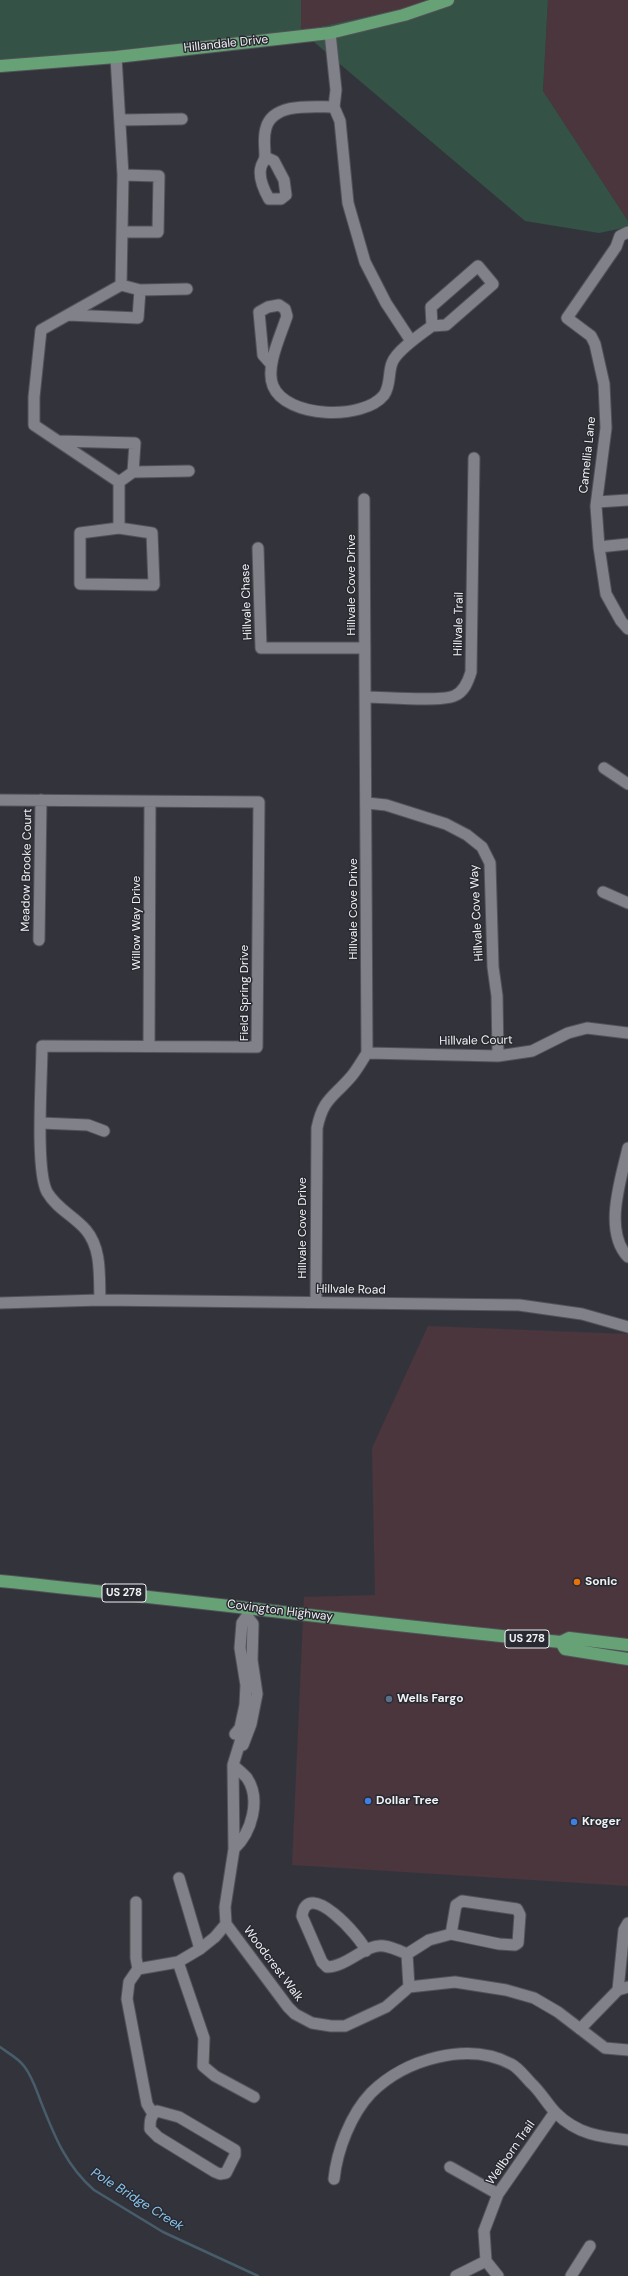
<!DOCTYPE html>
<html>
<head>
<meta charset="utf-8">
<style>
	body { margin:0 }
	canvas { display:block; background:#33343b }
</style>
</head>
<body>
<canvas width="628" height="2276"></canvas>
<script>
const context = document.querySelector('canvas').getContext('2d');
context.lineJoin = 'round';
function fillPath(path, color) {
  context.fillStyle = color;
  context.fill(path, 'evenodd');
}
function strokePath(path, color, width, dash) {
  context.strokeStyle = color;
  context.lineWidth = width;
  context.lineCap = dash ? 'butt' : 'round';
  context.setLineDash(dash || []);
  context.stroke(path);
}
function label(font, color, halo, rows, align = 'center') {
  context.font = font + ' "DM Sans",sans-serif';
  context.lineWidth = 3;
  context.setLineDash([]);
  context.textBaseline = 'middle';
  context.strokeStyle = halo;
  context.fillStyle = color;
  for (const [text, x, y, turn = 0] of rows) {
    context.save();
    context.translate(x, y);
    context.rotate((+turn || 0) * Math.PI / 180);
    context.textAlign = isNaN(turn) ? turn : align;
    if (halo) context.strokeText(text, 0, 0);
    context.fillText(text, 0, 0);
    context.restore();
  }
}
const commercial = new Path2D(`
	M 301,0 L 441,0 L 301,31 Z
	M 548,0 L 628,0 L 628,221 L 543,91 Z
	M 428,1326 L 628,1334 L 628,1886 L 292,1865 L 304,1597 L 375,1595 L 372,1448 Z`);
const green = new Path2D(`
	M 0,0 L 301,0 L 301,31 L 441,0 L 548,0 L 543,91 L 628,221 L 628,227 L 599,233 L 525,221 L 301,31 L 0,62 Z`);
const stream = new Path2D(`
	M 0,2047 C 8,2053 18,2058 24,2066 C 32,2076 36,2089 41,2102 C 54,2135 66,2166 94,2190 L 163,2232 L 258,2276`);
const minor = new Path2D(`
	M 330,33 L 336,90 L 334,107 L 340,121 L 348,203 L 365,262 L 386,303 L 411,341
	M 116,57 L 123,175 L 121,285 L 41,330 L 34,397 L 34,425 L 119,482 L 119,528 L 80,533 L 80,584 L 154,585 L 152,533 L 119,528
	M 120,120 L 182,119
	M 265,157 L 274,161 L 284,180 L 286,195 L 281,199 L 269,199 C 264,190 258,177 261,167 C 262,163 265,160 265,156 C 265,146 263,138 266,128 C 273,102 314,107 334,107
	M 122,232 L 158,232 L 159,176 L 123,175
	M 628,232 L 620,236 L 616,247 L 567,318 L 591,336 L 595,344 L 604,384 L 606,428 L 596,506 L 599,547 L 606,594 L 621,621 L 628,629
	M 140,290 L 187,289
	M 68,315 L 138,318 L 140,290 L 121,285
	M 271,364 L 263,355 L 259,312 L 268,307 L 279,305 L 285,309 L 287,316 C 281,335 265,367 273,386 C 286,418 363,421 384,395 C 391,385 388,373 392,363 C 396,351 421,334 432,326 L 431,307 L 478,266 L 493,284 L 446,325 L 432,326
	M 59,441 L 135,443 L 133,472 L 119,482
	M 133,472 L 189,471
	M 597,502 L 628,500
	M 599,547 L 628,544
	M 258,548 L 261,648 L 365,648
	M 367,697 C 384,697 440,702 454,696 C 464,692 468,682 471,672 L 474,458
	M 604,768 L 628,784
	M 0,800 L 259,802 L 257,1047 L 42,1046 C 42,1076 35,1169 47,1192 C 57,1209 74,1216 86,1230 C 102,1249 99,1277 100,1300
	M 367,803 L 386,805 L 446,824 L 467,835 L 482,847 L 490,863 L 493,967 L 497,996 L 498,1056
	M 603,892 L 628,903
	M 39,940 L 41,800
	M 149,1045 L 150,802
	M 367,1053 L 498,1056 L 532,1051 L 568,1033 L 587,1028 L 628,1033
	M 41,1123 L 88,1125 L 104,1131
	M 628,1148 C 621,1179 603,1231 628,1257
	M 316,1302 L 317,1128 C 323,1100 331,1099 349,1079 C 356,1072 361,1062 367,1053 L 364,499
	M 0,1303 L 100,1300 L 519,1305 L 582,1314 L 628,1327
	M 235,1734 L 240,1728 L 245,1705 L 246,1685 L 240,1648 L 242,1623 L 247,1616 L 248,1608
	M 243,1745 L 251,1724 L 257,1694 L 252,1660 L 253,1624 L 247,1616
	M 233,1765 C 237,1769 243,1773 247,1778 C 261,1799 252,1832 234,1849
	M 179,1878 L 200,1949
	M 462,1901 L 517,1909 L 520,1915 L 518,1943 L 515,1945 L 499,1944 L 451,1934 L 456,1905 Z
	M 136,1902 L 136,1958 L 138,1969
	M 628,1923 L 624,1930 L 618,1990 L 628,1987
	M 226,1924 L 288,2007 L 295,2014 L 312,2023 L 331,2026 L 345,2026 L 386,2007 L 409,1987 L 455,1982 L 506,1990 L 534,1998 L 558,2012 L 605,2048 L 628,2050
	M 366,1951 C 361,1937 307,1877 302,1916 L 322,1962 L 327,1967 C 347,1967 366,1943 384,1946 C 392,1947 400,1951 407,1954 L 429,1940 L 451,1934
	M 407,1954 L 409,1987
	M 178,1962 L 204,2038 L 203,2066 L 215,2076 L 254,2097
	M 580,2029 L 618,1990
	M 157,2111 L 179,2117 L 235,2150 L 235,2155 L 226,2173 L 220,2174 L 215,2172 L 158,2137 L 150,2129 C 150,2122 150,2115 157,2111 Z
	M 153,2114 L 147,2104 L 127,1999 L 129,1982 L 138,1969 L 178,1962 L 200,1949 L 215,1937 L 226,1924 L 225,1907 L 234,1849 L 233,1765 L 241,1739 L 240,1728
	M 450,2167 L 498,2194
	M 334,2179 C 337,2150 351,2114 371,2093 C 405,2059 468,2041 511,2064 C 519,2068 525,2077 531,2083 C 541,2092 547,2104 556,2113 C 577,2134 600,2137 628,2140
	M 456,2276 L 486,2261
	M 498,2276 L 486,2261 L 484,2231 L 498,2194 L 555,2112
	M 571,2276 L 590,2246`);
const major = new Path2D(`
	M 0,66 L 116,57 L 330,33 L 404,15 L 448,0
	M 0,1581 C 187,1600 374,1624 561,1642 L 569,1638 L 628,1645
	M 561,1642 L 565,1649 L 628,1659`);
const markers = [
	[577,1582,4,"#e8710a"],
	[389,1699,4,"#5c6f8a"],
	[368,1801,4,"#3f7fe0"],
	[574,1822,4,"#3f7fe0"]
];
const shields = [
	[124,1593,44],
	[527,1639,44]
];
const shieldNames = [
	["US 278",124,1593],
	["US 278",527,1639]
];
const streetNames = [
	["Hillandale Drive",226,44,-6],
	["Camellia Lane",588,455,-84],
	["Hillvale Cove Drive",352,585,-90],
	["Hillvale Chase",247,602,-92],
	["Hillvale Trail",459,624,-89],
	["Meadow Brooke Court",27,870,-89],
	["Hillvale Cove Drive",354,909,-90],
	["Hillvale Cove Way",477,913,-93],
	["Willow Way Drive",137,923,-90],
	["Field Spring Drive",245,993,-90],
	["Hillvale Court",476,1041,-1],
	["Hillvale Cove Drive",303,1228,-90],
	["Hillvale Road",351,1290,1],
	["Covington Highway",280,1611,7],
	["Woodcrest Walk",273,1964,53],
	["Wellborn Trail",511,2153,-55]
];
const poiNames = [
	["Sonic",585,1582],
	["Wells Fargo",397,1699],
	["Dollar Tree",376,1801],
	["Kroger",582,1822]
];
const waterNames = [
	["Pole Bridge Creek",137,2200,32]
];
fillPath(commercial, '#4a363c');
fillPath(green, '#345245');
strokePath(stream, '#485d6c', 2.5);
strokePath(minor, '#525359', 13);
strokePath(major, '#525359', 14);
strokePath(minor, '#808189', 11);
strokePath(major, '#67a277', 12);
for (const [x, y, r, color] of markers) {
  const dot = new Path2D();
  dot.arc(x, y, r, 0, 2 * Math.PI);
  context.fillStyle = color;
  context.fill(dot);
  strokePath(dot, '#292a31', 1.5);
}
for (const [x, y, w] of shields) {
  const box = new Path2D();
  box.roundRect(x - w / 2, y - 9, w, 18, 3);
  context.fillStyle = '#292a31';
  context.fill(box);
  strokePath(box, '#f0f1f5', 1);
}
label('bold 11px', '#f0f1f5', null, shieldNames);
label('12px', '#f0f1f5', '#292a31', streetNames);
label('bold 12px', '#f0f1f5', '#292a31', poiNames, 'left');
label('italic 13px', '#8ac6ef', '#292a31', waterNames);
</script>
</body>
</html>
